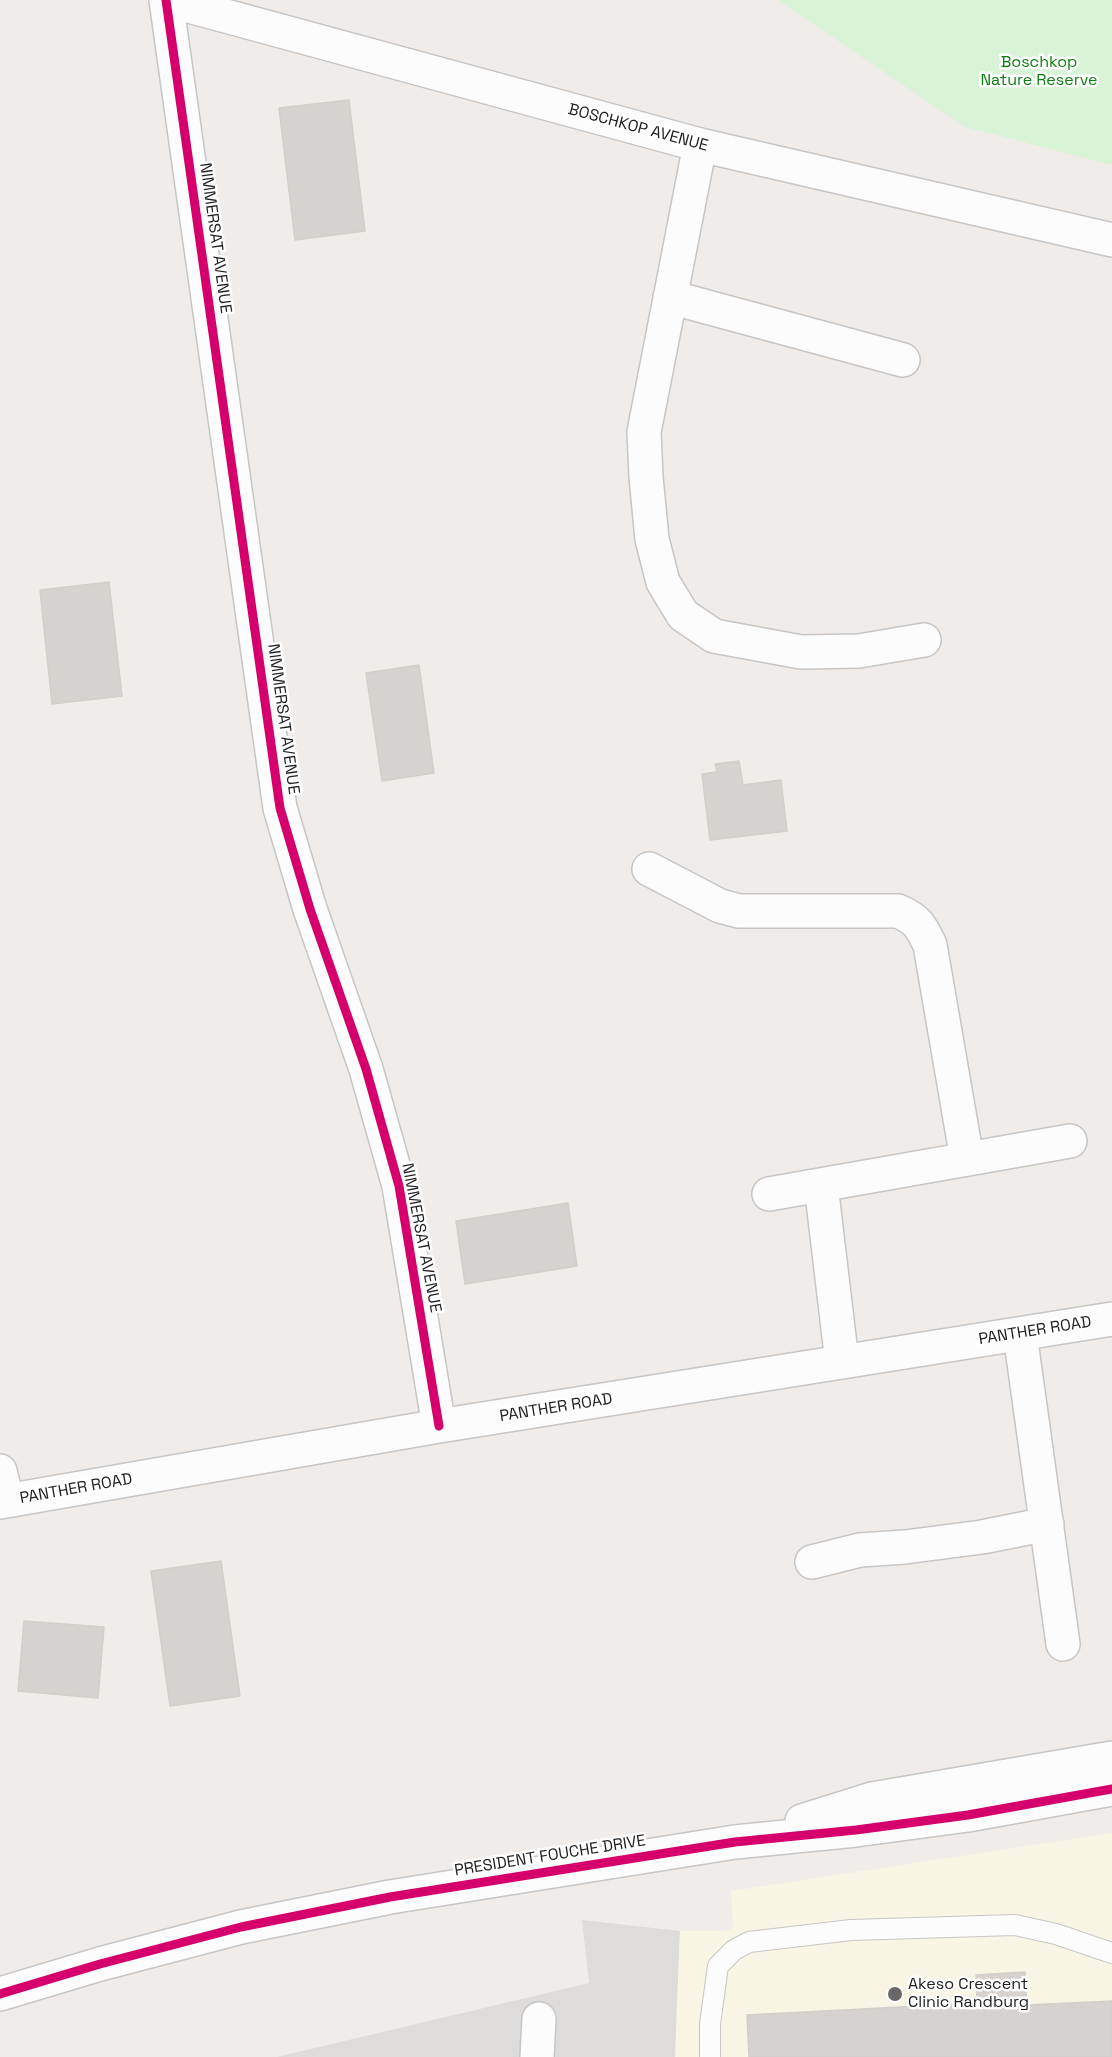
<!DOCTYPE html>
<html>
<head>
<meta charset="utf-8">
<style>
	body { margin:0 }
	canvas { display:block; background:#efece9 }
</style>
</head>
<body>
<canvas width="1112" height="2057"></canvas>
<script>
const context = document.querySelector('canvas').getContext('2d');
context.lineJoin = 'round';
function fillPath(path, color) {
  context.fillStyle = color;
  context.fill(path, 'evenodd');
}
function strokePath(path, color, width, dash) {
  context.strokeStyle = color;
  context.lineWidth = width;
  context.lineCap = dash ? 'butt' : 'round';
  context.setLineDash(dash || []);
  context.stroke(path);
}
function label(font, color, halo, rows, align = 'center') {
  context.font = font + ' "Space Grotesk",sans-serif';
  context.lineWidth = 5;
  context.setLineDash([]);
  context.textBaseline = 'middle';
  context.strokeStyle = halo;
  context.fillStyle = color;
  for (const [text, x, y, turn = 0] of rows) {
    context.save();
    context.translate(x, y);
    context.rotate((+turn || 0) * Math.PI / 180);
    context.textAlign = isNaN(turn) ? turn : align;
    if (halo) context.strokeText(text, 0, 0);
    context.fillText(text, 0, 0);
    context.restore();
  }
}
const residential = new Path2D(`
	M 582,1920 L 680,1931 L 675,2057 L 277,2057 L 589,1983 Z`);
const education = new Path2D(`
	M 1112,1833 L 1112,2057 L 675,2057 L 680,1931 L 723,1931 L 733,1928 L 731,1891 Z`);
const park = new Path2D(`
	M 778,0 L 1112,0 L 1112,165 L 965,127 Z`);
const building = new Path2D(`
	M 349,100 L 365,231 L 295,240 L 279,108 Z
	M 109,582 L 122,696 L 52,704 L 40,590 Z
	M 419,665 L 434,773 L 382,781 L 366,673 Z
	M 739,761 L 743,785 L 781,780 L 787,831 L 710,840 L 702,774 L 717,772 L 715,764 Z
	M 568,1203 L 577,1266 L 465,1284 L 456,1221 Z
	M 221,1561 L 240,1696 L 170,1706 L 151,1571 Z
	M 24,1621 L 104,1627 L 98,1698 L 18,1691 Z
	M 1025,1972 L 1027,2005 L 1112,2001 L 1112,2057 L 749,2057 L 747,2015 L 977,2003 L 976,1975 Z`);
const service = new Path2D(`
	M 710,2057 L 710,2024 L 718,1966 L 734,1950 L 749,1942 L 851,1930 L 1015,1925 L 1056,1934 L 1112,1953`);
const minor = new Path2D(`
	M 166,0 L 280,808 L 310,909 L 366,1069 L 399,1186 L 439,1426
	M 167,0 L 700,145 L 1112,240
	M 700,145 L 644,432 L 646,477 L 652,539 L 663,582 L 683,615 L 714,636 L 801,652 L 859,651 L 924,640
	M 670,297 L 903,360
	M 649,869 L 720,906 L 739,911 L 898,911 C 917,919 921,926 930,945 L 967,1159
	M 821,1185 L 842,1362
	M 769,1194 L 1070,1141
	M 1020,1334 L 1063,1644
	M 0,1471 L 7,1501
	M 0,1502 L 439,1426 L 1112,1319
	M 812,1562 L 860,1550 L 905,1547 L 982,1537 L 1047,1524
	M 537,2057 L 539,2019`);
const tertiary = new Path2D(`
	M 802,1821 L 872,1799 L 1112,1758
	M 0,1994 L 100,1964 L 241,1927 L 390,1897 L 735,1842 L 856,1830 L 968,1815 L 1112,1789`);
const cycleway = new Path2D(`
	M 166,0 L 280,808 L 310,909 L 366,1069 L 399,1186 L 439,1426
	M 0,1994 L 100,1964 L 241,1927 L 390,1897 L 735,1842 L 856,1830 L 968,1815 L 1112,1789`);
const markers = [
	[895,1994,8,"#686766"]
];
const parkNames = [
	["Boschkop",1039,63],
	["Nature Reserve",1039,81]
];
const streetNames = [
	["BOSCHKOP AVENUE",638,128,15],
	["NIMMERSAT AVENUE",215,238,82],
	["NIMMERSAT AVENUE",283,719,82],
	["NIMMERSAT AVENUE",421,1238,79],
	["PANTHER ROAD",1035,1331,-9],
	["PANTHER ROAD",556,1408,-9],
	["PANTHER ROAD",76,1489,-10],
	["PRESIDENT FOUCHE DRIVE",550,1856,-9]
];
const poiNames = [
	["Akeso Crescent",908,1985],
	["Clinic Randburg",908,2003]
];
fillPath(residential, '#dedcda');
fillPath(education, '#f8f5e5');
fillPath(park, '#d8f3d6');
fillPath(building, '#d5d2d0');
strokePath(building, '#d2ceca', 1.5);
strokePath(service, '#c7c6c5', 22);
strokePath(minor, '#c7c6c5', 36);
strokePath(tertiary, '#c7c6c5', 36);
strokePath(service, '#fdfcfc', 20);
strokePath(minor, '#fdfcfc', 33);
strokePath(tertiary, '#fdfcfc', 33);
strokePath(cycleway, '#d6006c', 9);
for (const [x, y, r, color] of markers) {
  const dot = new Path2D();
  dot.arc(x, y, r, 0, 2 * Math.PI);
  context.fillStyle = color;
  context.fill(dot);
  strokePath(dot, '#fff', 2);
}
label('16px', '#0d7f11', '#fff', parkNames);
label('16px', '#202020', '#fff', streetNames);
label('16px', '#202020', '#fff', poiNames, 'left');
</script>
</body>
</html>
